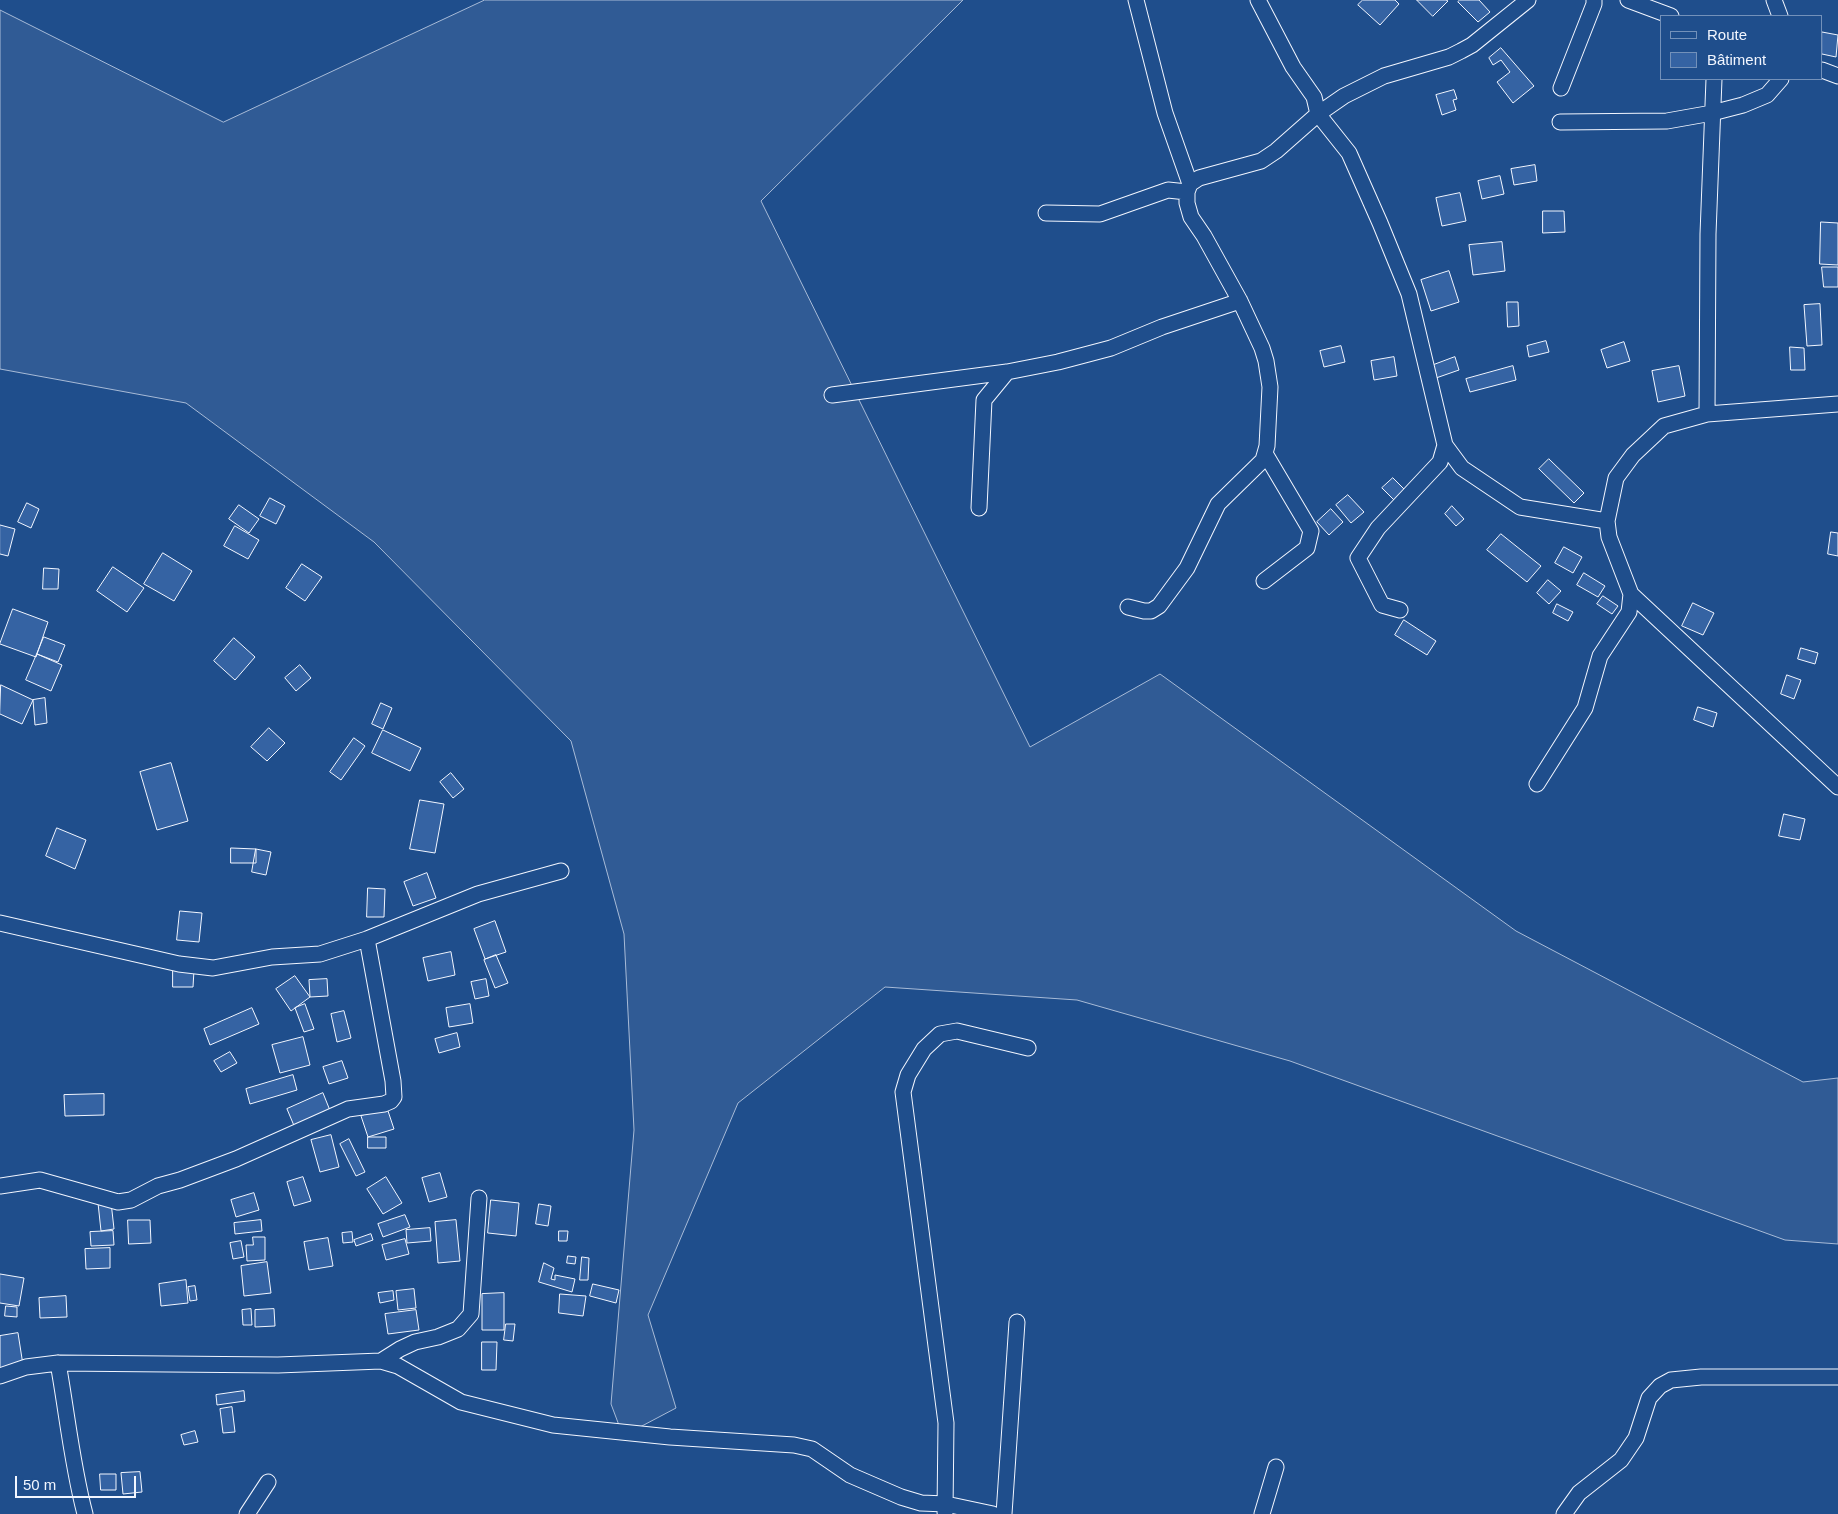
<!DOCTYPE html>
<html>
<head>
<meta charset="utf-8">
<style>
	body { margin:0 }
	#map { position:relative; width:1838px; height:1514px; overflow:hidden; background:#1f4e8c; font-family:Helvetica,sans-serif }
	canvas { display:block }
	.legend { position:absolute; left:1660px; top:15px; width:162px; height:65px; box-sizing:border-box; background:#1f4e8c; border:1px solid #7391ba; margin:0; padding:6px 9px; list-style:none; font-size:15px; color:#f2f6ff }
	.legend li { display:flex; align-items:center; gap:10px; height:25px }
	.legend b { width:25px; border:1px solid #7391ba }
	.scale { position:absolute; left:15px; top:1476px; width:121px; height:22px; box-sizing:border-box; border:2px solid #f2f6ff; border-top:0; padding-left:6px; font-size:15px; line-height:18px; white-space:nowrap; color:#f2f6ff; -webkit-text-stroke:4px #1f4e8c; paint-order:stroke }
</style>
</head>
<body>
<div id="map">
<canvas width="1838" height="1514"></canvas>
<ul class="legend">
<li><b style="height:6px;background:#1f4e8c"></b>Route</li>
<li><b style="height:14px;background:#3563a3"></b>Bâtiment</li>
</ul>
<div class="scale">50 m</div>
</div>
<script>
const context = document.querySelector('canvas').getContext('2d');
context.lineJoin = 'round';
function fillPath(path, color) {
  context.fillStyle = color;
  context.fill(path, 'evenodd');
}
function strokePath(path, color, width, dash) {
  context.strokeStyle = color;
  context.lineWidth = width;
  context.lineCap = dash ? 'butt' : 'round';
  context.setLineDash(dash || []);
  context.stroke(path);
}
const built = new Path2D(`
	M 485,0 L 963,0 L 761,201 L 1030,747 L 1160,674 L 1516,931 L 1803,1082 L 1838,1078 L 1838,1244 L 1785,1240 L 1290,1061 L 1077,1000 L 885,987 L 738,1103 L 648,1315 L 676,1408 L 623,1436 L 611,1404 L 634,1130 L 624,934 L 571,741 L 374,542 L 186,403 L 0,369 L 0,10 L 223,122 Z`);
const building = new Path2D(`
	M 1363,0 L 1395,0 L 1399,4 L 1380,25 L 1358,5 Z
	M 1417,0 L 1446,0 L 1448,1 L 1433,16 Z
	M 1460,0 L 1479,0 L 1490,12 L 1478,22 L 1458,2 Z
	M 1822,32 L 1838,35 L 1836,57 L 1822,54 Z
	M 1501,48 L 1534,86 L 1513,103 L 1497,82 L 1510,72 L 1501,60 L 1493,65 L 1489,58 Z
	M 1454,90 L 1457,99 L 1453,100 L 1456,110 L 1442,115 L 1436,95 Z
	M 1535,165 L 1537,181 L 1514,185 L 1511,169 Z
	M 1500,176 L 1504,194 L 1482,199 L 1478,181 Z
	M 1460,193 L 1466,221 L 1442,226 L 1436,198 Z
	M 1543,211 L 1564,211 L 1565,232 L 1543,233 Z
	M 1821,222 L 1838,223 L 1838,265 L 1820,264 Z
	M 1502,242 L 1505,271 L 1473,275 L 1469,245 Z
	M 1822,267 L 1838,267 L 1838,287 L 1824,287 Z
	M 1449,271 L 1459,302 L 1431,311 L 1421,280 Z
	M 1507,302 L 1518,302 L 1519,326 L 1508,327 Z
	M 1820,304 L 1822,345 L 1807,346 L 1804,305 Z
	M 1546,341 L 1549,352 L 1529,357 L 1527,346 Z
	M 1624,342 L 1630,361 L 1607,368 L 1601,350 Z
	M 1341,346 L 1345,362 L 1324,367 L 1320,351 Z
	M 1790,347 L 1804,348 L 1805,370 L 1791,370 Z
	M 1394,357 L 1397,376 L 1374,380 L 1371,361 Z
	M 1455,357 L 1459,370 L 1436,378 L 1431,366 Z
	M 1513,366 L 1516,380 L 1470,392 L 1466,379 Z
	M 1679,366 L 1685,396 L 1658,402 L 1652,371 Z
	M 1549,459 L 1584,493 L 1574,503 L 1539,469 Z
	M 1393,478 L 1405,490 L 1394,500 L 1382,488 Z
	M 1348,495 L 1364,512 L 1351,523 L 1336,505 Z
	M 270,498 L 285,506 L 276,524 L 260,516 Z
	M 27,503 L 39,509 L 31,528 L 18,522 Z
	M 239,505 L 259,519 L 249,533 L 229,519 Z
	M 1452,506 L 1464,519 L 1456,526 L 1445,514 Z
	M 1331,509 L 1343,522 L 1329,535 L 1317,522 Z
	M 0,525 L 15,529 L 8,556 L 0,554 Z
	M 235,526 L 259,540 L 248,559 L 224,546 Z
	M 1831,532 L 1838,533 L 1838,556 L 1828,554 Z
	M 1501,534 L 1541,566 L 1527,582 L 1487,550 Z
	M 1564,547 L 1582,557 L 1573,573 L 1555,563 Z
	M 163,553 L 192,571 L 174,601 L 144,584 Z
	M 302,564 L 322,577 L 305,601 L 286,588 Z
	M 113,567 L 144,588 L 127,612 L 97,591 Z
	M 44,568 L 59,569 L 58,589 L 43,589 Z
	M 1584,573 L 1605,586 L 1598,597 L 1577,585 Z
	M 1548,580 L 1561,591 L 1549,604 L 1537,593 Z
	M 1603,596 L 1618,606 L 1612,614 L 1597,604 Z
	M 1693,603 L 1714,613 L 1703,635 L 1682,626 Z
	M 1557,604 L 1573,612 L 1568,621 L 1553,613 Z
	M 13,609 L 48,622 L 36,657 L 0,644 Z
	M 1404,620 L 1436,641 L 1427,655 L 1395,635 Z
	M 44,637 L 65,645 L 58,662 L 37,654 Z
	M 234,638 L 255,657 L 235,680 L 214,661 Z
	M 1801,648 L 1818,653 L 1815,664 L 1798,659 Z
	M 37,654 L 62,665 L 51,691 L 26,680 Z
	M 300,665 L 311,678 L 296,691 L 285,678 Z
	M 1787,675 L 1801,680 L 1794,699 L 1781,694 Z
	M 1,685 L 33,700 L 22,724 L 0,714 Z
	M 45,698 L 47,723 L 35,725 L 33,700 Z
	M 381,703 L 392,708 L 383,729 L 372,724 Z
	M 1698,707 L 1717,713 L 1713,727 L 1694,720 Z
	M 269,728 L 285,743 L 267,761 L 251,747 Z
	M 383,730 L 421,748 L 410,771 L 372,753 Z
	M 354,738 L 365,746 L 341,780 L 330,772 Z
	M 171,763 L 188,821 L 157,830 L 140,772 Z
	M 451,773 L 464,789 L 453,798 L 440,782 Z
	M 420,800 L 444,804 L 435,853 L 410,849 Z
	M 1784,814 L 1805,819 L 1800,840 L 1779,836 Z
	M 57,828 L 86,840 L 75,869 L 46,856 Z
	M 231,848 L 256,849 L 256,863 L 231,863 Z
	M 256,849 L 271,852 L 266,875 L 252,872 Z
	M 427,873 L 436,898 L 413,906 L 404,882 Z
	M 368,888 L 385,889 L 384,917 L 367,917 Z
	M 180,911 L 202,913 L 199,942 L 177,940 Z
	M 495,921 L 506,952 L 485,959 L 474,929 Z
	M 451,952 L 455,975 L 428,981 L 423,958 Z
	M 496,955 L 508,983 L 495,988 L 484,960 Z
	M 173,970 L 194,970 L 193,987 L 173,987 Z
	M 295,976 L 310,997 L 291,1011 L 276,989 Z
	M 327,979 L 328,996 L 310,997 L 309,980 Z
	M 486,979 L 489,996 L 475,999 L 471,982 Z
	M 305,1004 L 314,1029 L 304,1032 L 295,1008 Z
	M 470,1004 L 473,1023 L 449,1027 L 446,1008 Z
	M 252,1008 L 259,1024 L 210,1045 L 204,1029 Z
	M 344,1011 L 351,1038 L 337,1042 L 331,1014 Z
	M 457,1033 L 460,1047 L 439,1053 L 435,1039 Z
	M 303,1037 L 310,1065 L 280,1073 L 272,1045 Z
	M 230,1052 L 237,1063 L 221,1072 L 214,1061 Z
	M 342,1061 L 348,1078 L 329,1084 L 323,1067 Z
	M 293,1075 L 297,1090 L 250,1104 L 246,1089 Z
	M 323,1093 L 331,1113 L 295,1128 L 287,1109 Z
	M 104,1094 L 104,1115 L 65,1116 L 64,1095 Z
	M 387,1108 L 394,1129 L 368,1137 L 361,1116 Z
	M 331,1135 L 339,1167 L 320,1172 L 311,1140 Z
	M 368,1137 L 386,1137 L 386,1148 L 368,1148 Z
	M 349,1139 L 365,1172 L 356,1176 L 340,1144 Z
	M 440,1173 L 447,1197 L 429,1202 L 422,1178 Z
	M 303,1177 L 311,1201 L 294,1206 L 287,1182 Z
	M 386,1177 L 402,1203 L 383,1214 L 367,1189 Z
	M 254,1193 L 259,1210 L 236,1217 L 231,1200 Z
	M 491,1200 L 519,1203 L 516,1236 L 488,1233 Z
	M 111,1202 L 114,1229 L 101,1231 L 98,1203 Z
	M 539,1204 L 551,1206 L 548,1226 L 536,1224 Z
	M 405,1215 L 410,1227 L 383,1237 L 378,1224 Z
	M 128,1220 L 150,1220 L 151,1243 L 129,1244 Z
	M 261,1220 L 262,1231 L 235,1234 L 234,1223 Z
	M 456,1220 L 460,1261 L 438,1263 L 435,1222 Z
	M 430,1228 L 431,1241 L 407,1243 L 406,1230 Z
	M 113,1231 L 114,1245 L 91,1246 L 90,1232 Z
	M 559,1231 L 568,1231 L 567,1241 L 559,1241 Z
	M 352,1232 L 353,1242 L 343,1243 L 342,1233 Z
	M 371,1234 L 373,1240 L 356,1246 L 354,1240 Z
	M 253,1237 L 265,1237 L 265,1260 L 247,1261 L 246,1245 L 253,1245 Z
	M 328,1238 L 333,1266 L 309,1270 L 304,1242 Z
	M 405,1239 L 409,1254 L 386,1260 L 382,1245 Z
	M 241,1241 L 244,1257 L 233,1259 L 230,1243 Z
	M 110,1248 L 110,1268 L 86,1269 L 85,1249 Z
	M 568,1256 L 576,1257 L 575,1264 L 567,1263 Z
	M 582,1257 L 589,1258 L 588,1280 L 580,1280 Z
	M 267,1262 L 271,1293 L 244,1296 L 241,1266 Z
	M 544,1263 L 554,1268 L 551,1279 L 555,1280 L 555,1275 L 575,1279 L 572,1292 L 539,1282 Z
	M 0,1274 L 24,1278 L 19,1306 L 0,1303 Z
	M 186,1280 L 188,1303 L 161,1306 L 159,1284 Z
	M 593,1284 L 619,1290 L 616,1303 L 590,1296 Z
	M 195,1286 L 197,1300 L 190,1301 L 188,1287 Z
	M 414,1289 L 416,1308 L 398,1310 L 396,1291 Z
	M 393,1291 L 394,1300 L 380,1303 L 378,1293 Z
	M 504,1293 L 504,1330 L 482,1330 L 482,1294 Z
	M 560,1294 L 586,1296 L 583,1316 L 559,1313 Z
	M 66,1296 L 67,1317 L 40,1318 L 39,1298 Z
	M 6,1306 L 17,1307 L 17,1317 L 5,1316 Z
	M 251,1309 L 252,1325 L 243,1325 L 242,1310 Z
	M 274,1309 L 275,1326 L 255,1327 L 255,1310 Z
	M 416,1310 L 419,1330 L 388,1334 L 385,1314 Z
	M 506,1324 L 515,1324 L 513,1341 L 504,1340 Z
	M 18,1333 L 23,1365 L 0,1369 L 0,1336 Z
	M 482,1342 L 497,1342 L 496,1370 L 482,1370 Z
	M 244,1391 L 245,1401 L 217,1405 L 216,1395 Z
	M 232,1407 L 235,1432 L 223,1433 L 220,1409 Z
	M 195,1431 L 198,1442 L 184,1445 L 181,1435 Z
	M 140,1472 L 142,1492 L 123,1494 L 121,1473 Z
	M 100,1474 L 116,1474 L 116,1490 L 101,1490 Z`);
const minor = new Path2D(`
	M 1136,0 L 1165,113 L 1190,184
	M 1258,0 L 1293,67 L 1314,97 L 1318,114 L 1349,153 L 1380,223 L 1409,294 L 1445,445 L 1462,468 L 1520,507 L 1607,521
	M 1628,0 L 1671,16
	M 1774,0 L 1780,16
	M 1822,70 L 1838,76
	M 1561,88 L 1594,4 L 1594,0
	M 1560,122 L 1667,121 L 1712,113 L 1743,105 L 1767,95 L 1781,79
	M 1046,213 L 1100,214 L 1168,190 L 1187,192
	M 832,395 L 1007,372 L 1058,362 L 1111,348 L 1162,327 L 1240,301
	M 1838,404 L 1707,414 L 1664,426 L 1633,455 L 1616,478 L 1607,521 L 1609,537 L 1631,594 L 1838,787
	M 1707,414 L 1708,234 L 1714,79
	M 979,508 L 984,400 L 1007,372
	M 1264,581 L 1307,548 L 1311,531 L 1266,455
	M 1128,607 L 1144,611 L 1151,611 L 1159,606 L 1187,568 L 1218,504 L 1263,460 L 1267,446 L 1270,387 L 1266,361 L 1262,348 L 1240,301 L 1204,236 L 1191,217 L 1187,203 L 1187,192 L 1190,184 L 1199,178 L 1261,161 L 1276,151 L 1318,114 L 1344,96 L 1384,76 L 1449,57 L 1461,51 L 1472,45 L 1528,0
	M 1400,610 L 1382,605 L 1358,558 L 1378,528 L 1440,462 L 1445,445
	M 1537,784 L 1585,708 L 1600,656 L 1629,612 L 1631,594
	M 0,923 L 179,964 L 213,968 L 272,957 L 320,954 L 367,939 L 478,894 L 561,871
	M 0,1186 L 40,1180 L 118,1202 L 131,1200 L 158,1186 L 180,1180 L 236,1159 L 348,1109 L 384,1104 L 391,1101 L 394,1097 L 393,1081 L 367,939
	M 381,1361 L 400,1349 L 415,1342 L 438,1337 L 458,1329 L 471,1314 L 479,1198
	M 58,1363 C 67,1413 72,1465 85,1514
	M 0,1376 L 26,1367 L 58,1363 L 278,1365 L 381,1361 L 398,1366 L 461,1402 L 553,1425 L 670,1437 L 794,1445 L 812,1449 L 850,1475 L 901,1497 L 921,1503 L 946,1504 L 993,1514
	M 945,1512 L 946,1423 L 903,1092 L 908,1075 L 924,1049 L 940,1034 L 957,1031 L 1028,1048
	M 247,1514 L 268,1482
	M 1004,1514 L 1017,1322
	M 1262,1514 L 1276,1467
	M 1564,1514 L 1579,1493 L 1621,1460 L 1636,1438 L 1649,1398 L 1660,1386 L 1671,1380 L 1701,1377 L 1838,1377`);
fillPath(built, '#305b95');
strokePath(built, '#a8bbd7', 1);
fillPath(building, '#3563a3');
strokePath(building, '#f2f6ff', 1);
strokePath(minor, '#f2f6ff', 17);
strokePath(minor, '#1f4e8c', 15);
</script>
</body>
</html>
